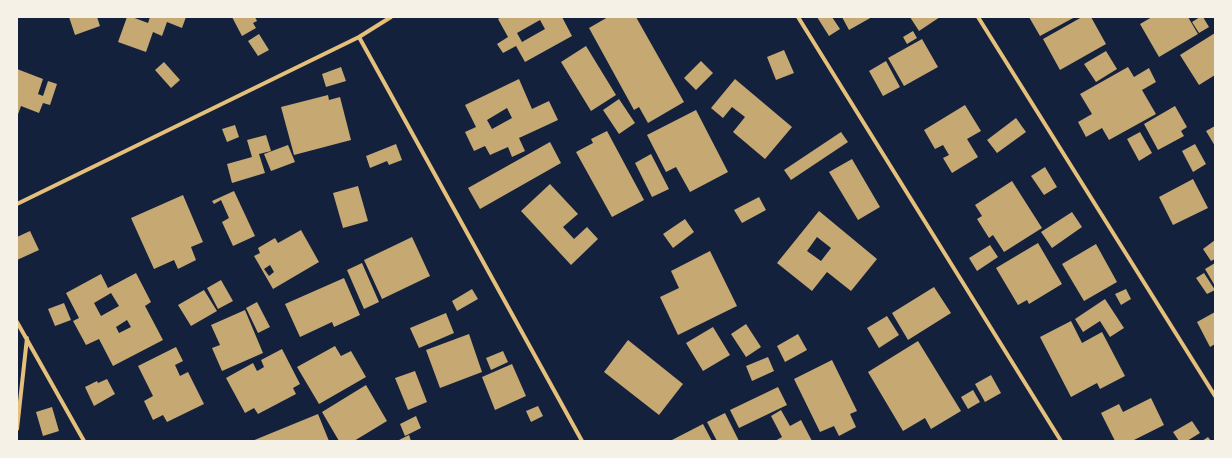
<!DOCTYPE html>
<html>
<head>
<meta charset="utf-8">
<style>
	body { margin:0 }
	#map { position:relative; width:1232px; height:458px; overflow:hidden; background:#14213d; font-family:Commissioner,sans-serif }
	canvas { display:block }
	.frame { position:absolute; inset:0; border:18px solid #f6f1e7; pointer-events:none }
</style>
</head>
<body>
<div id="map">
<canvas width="1232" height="458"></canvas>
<div class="frame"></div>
</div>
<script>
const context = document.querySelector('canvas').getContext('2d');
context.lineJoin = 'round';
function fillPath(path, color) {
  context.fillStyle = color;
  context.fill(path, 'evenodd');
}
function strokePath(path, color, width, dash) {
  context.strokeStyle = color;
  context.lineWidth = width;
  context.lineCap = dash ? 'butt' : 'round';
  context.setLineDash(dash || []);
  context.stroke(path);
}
const building = new Path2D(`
	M 69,17 L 97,17 L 100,26 L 75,35 Z
	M 127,17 L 132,17 L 148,23 L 150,17 L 186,17 L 182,28 L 167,22 L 162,36 L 153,32 L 146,52 L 118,42 Z
	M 232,17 L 255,17 L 257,21 L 253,23 L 256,28 L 242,36 Z
	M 501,17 L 562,17 L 572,36 L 525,62 L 516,46 L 503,53 L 497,44 L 508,37 L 498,19 ZM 540,20 L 545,29 L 522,42 L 517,33 Z
	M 608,17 L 636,17 L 684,102 L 648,123 L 639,107 L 634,110 L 589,28 Z
	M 817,17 L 832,17 L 840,29 L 829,36 Z
	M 842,17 L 872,17 L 849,30 Z
	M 910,17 L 940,17 L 919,31 Z
	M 1029,17 L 1075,17 L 1040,36 Z
	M 1082,17 L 1091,17 L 1106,44 L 1060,70 L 1043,39 Z
	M 1152,17 L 1188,17 L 1198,34 L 1159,57 L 1140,24 Z
	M 1200,17 L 1203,17 L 1209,27 L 1199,33 L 1192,22 Z
	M 913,31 L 917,38 L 907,44 L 903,37 Z
	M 1215,33 L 1215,75 L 1199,85 L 1180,55 Z
	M 259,34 L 269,50 L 258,56 L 248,41 Z
	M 922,39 L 938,67 L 904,86 L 888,58 Z
	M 586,46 L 616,95 L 591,111 L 561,62 Z
	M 784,50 L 794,73 L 776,80 L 767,57 Z
	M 1106,51 L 1117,69 L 1096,82 L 1084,64 Z
	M 701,61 L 713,73 L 696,90 L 684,78 Z
	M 886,61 L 900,87 L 883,96 L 869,71 Z
	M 164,62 L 180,80 L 171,88 L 155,70 Z
	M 341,67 L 346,81 L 326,87 L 322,74 Z
	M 1128,67 L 1134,77 L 1149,68 L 1156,82 L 1142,90 L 1156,114 L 1109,140 L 1102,128 L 1086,137 L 1078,122 L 1092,114 L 1080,94 Z
	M 17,69 L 43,79 L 38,94 L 43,96 L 48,81 L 57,84 L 50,105 L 43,103 L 39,113 L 21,106 L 17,117 Z
	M 519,79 L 532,109 L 549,101 L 558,120 L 519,138 L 525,151 L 512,157 L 508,147 L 490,155 L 485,146 L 474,151 L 465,132 L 476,127 L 465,105 ZM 507,108 L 512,118 L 492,129 L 487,120 Z
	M 735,79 L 792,127 L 765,159 L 733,132 L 745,117 L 732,107 L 723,118 L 711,108 Z
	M 328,95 L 329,100 L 340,97 L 351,140 L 294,155 L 281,107 Z
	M 619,99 L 635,123 L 619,134 L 603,110 Z
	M 965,105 L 981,131 L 967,139 L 978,157 L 952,173 L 943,158 L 949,155 L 943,145 L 935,149 L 924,130 Z
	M 1175,106 L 1187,127 L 1181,131 L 1184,136 L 1158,150 L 1144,124 Z
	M 696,110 L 728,172 L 690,192 L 676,167 L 666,172 L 647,135 Z
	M 1016,118 L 1026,132 L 997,153 L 987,140 Z
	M 235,125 L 239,137 L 227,142 L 222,129 Z
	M 1215,126 L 1215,146 L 1206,131 Z
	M 607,131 L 644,200 L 612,217 L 576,152 L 593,143 L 591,139 Z
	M 841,132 L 848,142 L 791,180 L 784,170 Z
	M 1140,132 L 1152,153 L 1139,161 L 1127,139 Z
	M 266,135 L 271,151 L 259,154 L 265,173 L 232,183 L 227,164 L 252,157 L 247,140 Z
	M 550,142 L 561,163 L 480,209 L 468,188 Z
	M 396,144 L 402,160 L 389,165 L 387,161 L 370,168 L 366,156 Z
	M 1195,144 L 1206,164 L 1193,172 L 1182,151 Z
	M 288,145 L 295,162 L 271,171 L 264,154 Z
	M 651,154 L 669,189 L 652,197 L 635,163 Z
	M 852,159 L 880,207 L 858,220 L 829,172 Z
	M 1045,167 L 1057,187 L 1044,195 L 1031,176 Z
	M 1193,179 L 1208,208 L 1173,225 L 1159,197 Z
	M 1012,181 L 1042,228 L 1004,252 L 993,235 L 989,238 L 977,219 L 982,216 L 975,205 Z
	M 550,184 L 578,214 L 563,227 L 574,239 L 587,227 L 598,239 L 571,265 L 521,211 Z
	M 358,186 L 368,221 L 343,228 L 333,193 Z
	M 234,191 L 255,236 L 233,246 L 222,222 L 229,218 L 221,200 L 214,204 L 212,201 Z
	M 183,195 L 203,242 L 191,247 L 196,260 L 178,269 L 174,260 L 154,269 L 131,218 Z
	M 759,197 L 766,210 L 742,223 L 734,210 Z
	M 819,211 L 877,259 L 851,291 L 827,272 L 812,291 L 777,263 ZM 817,237 L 831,248 L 821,261 L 807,251 Z
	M 1072,212 L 1082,227 L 1052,248 L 1041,232 Z
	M 685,219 L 694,232 L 673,248 L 663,234 Z
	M 301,230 L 319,262 L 273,289 L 254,256 L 260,253 L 258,248 L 275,238 L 278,243 ZM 270,265 L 274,272 L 269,276 L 264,269 Z
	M 30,231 L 39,250 L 17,260 L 17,237 Z
	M 412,237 L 430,276 L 382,299 L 364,260 Z
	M 1215,240 L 1215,259 L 1211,261 L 1203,249 Z
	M 1038,243 L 1062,284 L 1029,304 L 1027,300 L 1018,305 L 996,268 Z
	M 1096,244 L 1117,282 L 1084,301 L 1062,264 Z
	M 990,245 L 998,257 L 977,271 L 969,258 Z
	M 710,251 L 737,306 L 678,335 L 660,297 L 679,288 L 671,271 Z
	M 362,263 L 379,302 L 364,309 L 347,270 Z
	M 1215,263 L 1215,286 L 1205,269 Z
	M 136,273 L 151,302 L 145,306 L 163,340 L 113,366 L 99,339 L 86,345 L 73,321 L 79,318 L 66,293 L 101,274 L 108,288 ZM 111,293 L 119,306 L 101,316 L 94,303 ZM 127,320 L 131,327 L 119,333 L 116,327 Z
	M 1204,273 L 1215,290 L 1207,294 L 1196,278 Z
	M 344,278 L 360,315 L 334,327 L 332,322 L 300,337 L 285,304 Z
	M 221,280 L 233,301 L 218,309 L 207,288 Z
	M 934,287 L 951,313 L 908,340 L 892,313 Z
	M 472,289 L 478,299 L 457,311 L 452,301 Z
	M 1126,289 L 1131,299 L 1121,305 L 1115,294 Z
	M 204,290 L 217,311 L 191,326 L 178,305 Z
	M 1105,299 L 1124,328 L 1110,337 L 1100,321 L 1083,332 L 1075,319 Z
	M 257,302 L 270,327 L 258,333 L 246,308 Z
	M 64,303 L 71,320 L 55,326 L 48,309 Z
	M 245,310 L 263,353 L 222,371 L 212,348 L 220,345 L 211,325 Z
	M 1215,312 L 1215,344 L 1210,347 L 1197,322 Z
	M 446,313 L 454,333 L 419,348 L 410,328 Z
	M 887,316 L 899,335 L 879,348 L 867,328 Z
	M 1071,321 L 1082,343 L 1102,332 L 1125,376 L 1100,389 L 1097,383 L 1071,397 L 1040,337 Z
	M 746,324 L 761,347 L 746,357 L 731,334 Z
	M 713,327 L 730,355 L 703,371 L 686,343 Z
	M 469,334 L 482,372 L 440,388 L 426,350 Z
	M 798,334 L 807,350 L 785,362 L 777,346 Z
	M 628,340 L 683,384 L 659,415 L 604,372 Z
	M 918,341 L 961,411 L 931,429 L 925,418 L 903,431 L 868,372 Z
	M 335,346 L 341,356 L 351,351 L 366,377 L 319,404 L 297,367 Z
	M 176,347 L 183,361 L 175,365 L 180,376 L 188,372 L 204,404 L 167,422 L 163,415 L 153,420 L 144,401 L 153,396 L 138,366 Z
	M 282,349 L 300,384 L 293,388 L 296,394 L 258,414 L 254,408 L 245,413 L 226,378 L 253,363 L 257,371 L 259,370 L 264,367 L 261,360 Z
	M 503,351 L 508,362 L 491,370 L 486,358 Z
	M 768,357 L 774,371 L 752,381 L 746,366 Z
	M 832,360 L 857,411 L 850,414 L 856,427 L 839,436 L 834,426 L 820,432 L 794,379 Z
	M 512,364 L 526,396 L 495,410 L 482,377 Z
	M 415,371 L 427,402 L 408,410 L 395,378 Z
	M 991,375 L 1001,393 L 985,402 L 975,384 Z
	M 107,379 L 115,394 L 94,406 L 85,387 L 97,381 L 98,383 Z
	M 366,385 L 387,421 L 354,441 L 339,441 L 322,412 Z
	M 778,387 L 787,405 L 739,428 L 730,410 Z
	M 973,390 L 980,402 L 968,409 L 961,397 Z
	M 1151,398 L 1164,425 L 1132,441 L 1115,441 L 1101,413 L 1119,404 L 1123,412 Z
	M 538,406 L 543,416 L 531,422 L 526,411 Z
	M 52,407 L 59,431 L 43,436 L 36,412 Z
	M 781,410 L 790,426 L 801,420 L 812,441 L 775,441 L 782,437 L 771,416 Z
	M 725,413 L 739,441 L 717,441 L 707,422 Z
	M 318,414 L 329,441 L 252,441 Z
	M 416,416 L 421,428 L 405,436 L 400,424 Z
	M 1192,421 L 1200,433 L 1187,441 L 1179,441 L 1173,432 Z
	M 703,424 L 712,441 L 670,441 Z
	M 409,435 L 411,441 L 397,441 Z
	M 1208,437 L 1211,441 L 1202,441 Z`);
const minor = new Path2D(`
	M 798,17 L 1061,441
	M 978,17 L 1215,396
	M 359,37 L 582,441
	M 17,204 L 359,37 L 391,17
	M 17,322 L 84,441
	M 17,429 L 27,338`);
fillPath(building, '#c6a872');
strokePath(minor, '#e5c07b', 4);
</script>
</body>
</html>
